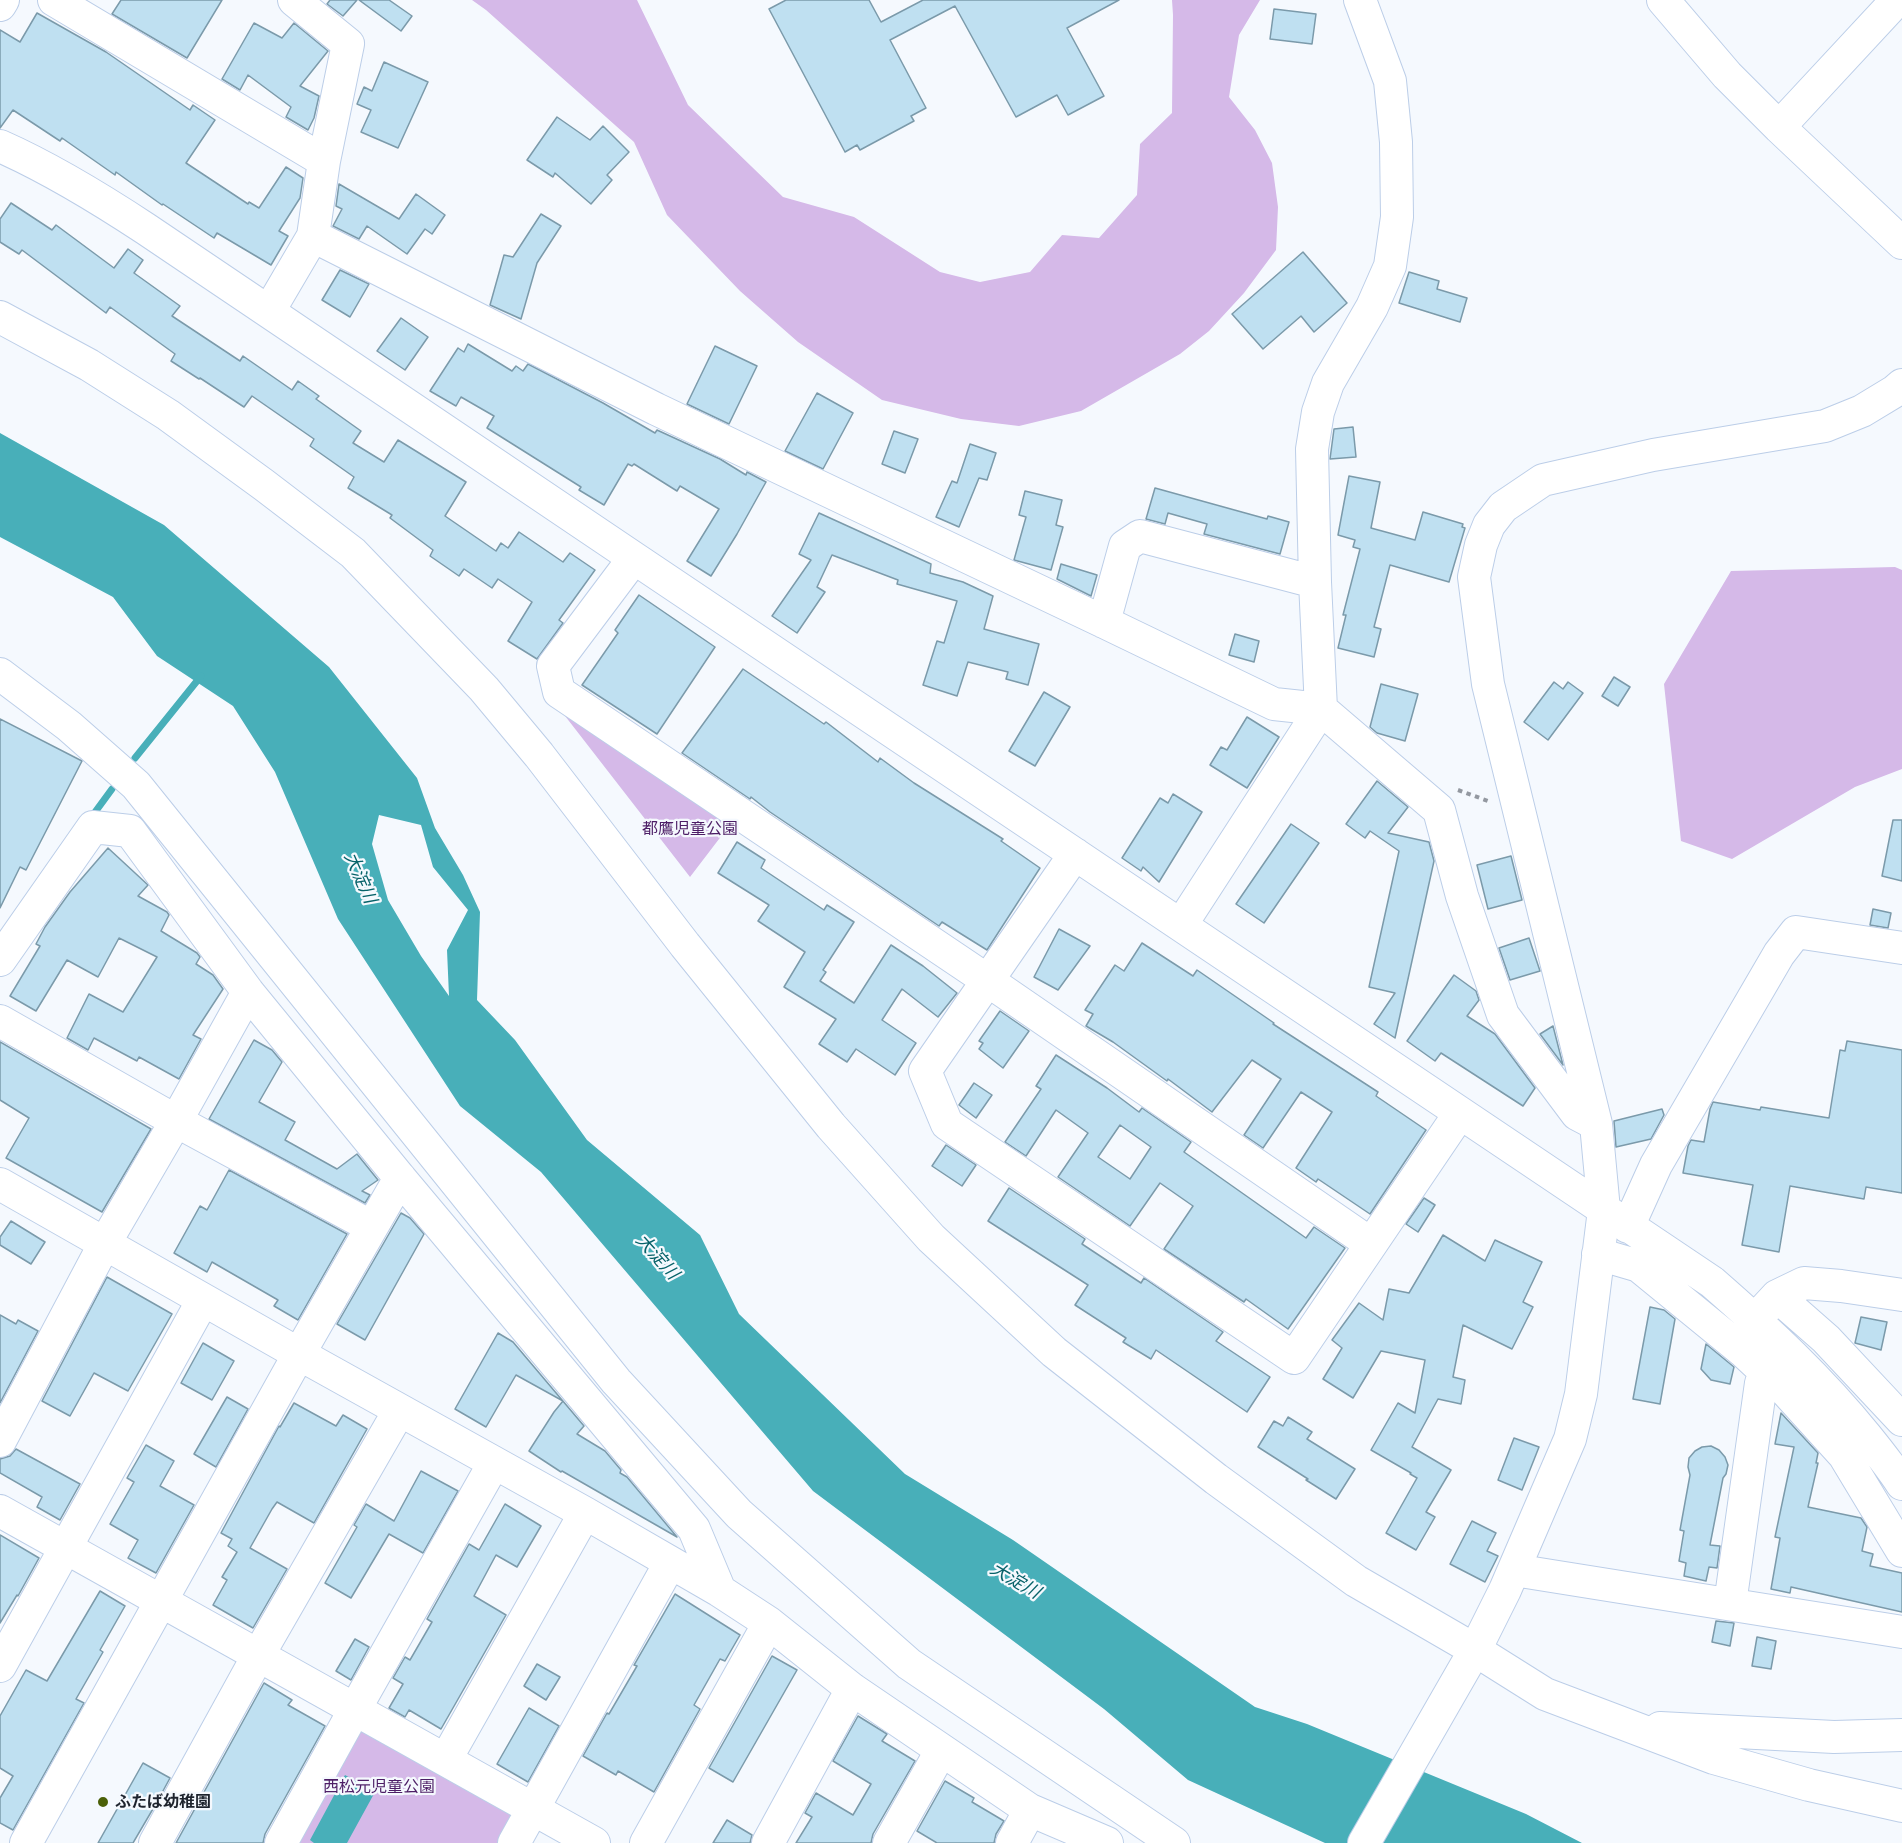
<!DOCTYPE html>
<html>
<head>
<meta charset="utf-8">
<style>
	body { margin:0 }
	canvas { display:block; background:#f5f9fe }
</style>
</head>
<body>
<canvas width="1902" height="1843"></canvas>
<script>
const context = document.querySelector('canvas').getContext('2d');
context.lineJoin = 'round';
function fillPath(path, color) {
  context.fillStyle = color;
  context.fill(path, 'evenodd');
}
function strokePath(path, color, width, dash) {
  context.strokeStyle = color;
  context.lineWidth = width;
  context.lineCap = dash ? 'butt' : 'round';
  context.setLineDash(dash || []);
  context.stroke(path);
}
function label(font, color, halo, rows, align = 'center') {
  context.font = font + ' "Work Sans","Noto Sans JP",sans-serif';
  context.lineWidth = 4.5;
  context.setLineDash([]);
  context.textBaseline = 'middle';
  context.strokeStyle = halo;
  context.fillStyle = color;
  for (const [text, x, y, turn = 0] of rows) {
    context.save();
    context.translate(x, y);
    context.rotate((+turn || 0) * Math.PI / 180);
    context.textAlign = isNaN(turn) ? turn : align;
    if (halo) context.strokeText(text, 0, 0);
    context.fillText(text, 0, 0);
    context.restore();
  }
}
const green = new Path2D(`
	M 472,0 L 637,0 L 688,105 L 783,197 L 854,217 L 940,272 L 980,282 L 1030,272 L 1062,235 L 1099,238 L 1137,195 L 1140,144 L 1172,113 L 1173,15 L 1172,0 L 1260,0 L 1239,35 L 1229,97 L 1255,130 L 1272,163 L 1278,207 L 1276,250 L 1244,293 L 1209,331 L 1180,354 L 1081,411 L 1019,426 L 961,419 L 882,400 L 798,342 L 740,291 L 667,215 L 634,142 L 486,10 Z
	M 1895,567 L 1902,570 L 1902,769 L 1855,787 L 1732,859 L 1681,841 L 1664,684 L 1731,571 Z
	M 555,703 L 732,822 L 690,877 Z
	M 355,1709 L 534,1809 L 514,1843 L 281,1843 Z`);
const water = new Path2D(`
	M 0,433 L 164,525 L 329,667 L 417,778 L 435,828 L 463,875 L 480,912 L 477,1000 L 515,1040 L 587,1140 L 700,1235 L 739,1314 L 905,1474 L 1013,1540 L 1255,1707 L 1307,1724 L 1526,1814 L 1582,1843 L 1325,1843 L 1188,1780 L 1104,1709 L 813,1491 L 541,1172 L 460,1106 L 338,919 L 275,772 L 233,706 L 157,656 L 113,597 L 0,537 ZM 379,815 L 421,825 L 433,867 L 468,910 L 447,950 L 449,996 L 421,956 L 388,900 L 372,844 Z
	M 345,1775 L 375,1792 L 347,1843 L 314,1843 L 310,1840 Z`);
const stream = new Path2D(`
	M 135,758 L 201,676
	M 90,819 L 112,789`);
const building = new Path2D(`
	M 121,0 L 222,0 L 187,58 L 112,14 Z
	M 330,0 L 357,0 L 343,16 L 327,4 Z
	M 359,0 L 389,0 L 412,16 L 401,31 Z
	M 786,0 L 869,0 L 881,22 L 923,0 L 1119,0 L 1067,28 L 1104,96 L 1068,115 L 1057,95 L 1016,117 L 955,6 L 890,40 L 926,108 L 911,116 L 914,121 L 860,150 L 857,145 L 845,152 L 769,9 Z
	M 1274,9 L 1316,14 L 1312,44 L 1270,39 Z
	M 37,13 L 106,52 L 190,110 L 193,105 L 215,120 L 186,163 L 248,204 L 249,202 L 259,208 L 286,167 L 303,178 L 300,198 L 279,231 L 288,236 L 271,265 L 217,233 L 214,238 L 163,204 L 162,205 L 116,172 L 115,175 L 62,138 L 60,141 L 13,110 L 0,128 L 0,30 L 20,42 Z
	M 254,23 L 282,38 L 294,23 L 328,51 L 300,86 L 319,96 L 314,118 L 308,130 L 286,117 L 291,107 L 248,75 L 240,90 L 222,79 Z
	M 384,62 L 428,82 L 398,148 L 361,132 L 371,110 L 357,104 L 364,87 L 372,91 Z
	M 557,117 L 590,140 L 603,126 L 629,152 L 607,175 L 612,180 L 591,204 L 555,173 L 553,177 L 527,160 Z
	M 339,184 L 399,219 L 416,194 L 445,215 L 432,234 L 425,229 L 407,254 L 367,226 L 359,239 L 333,226 L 342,209 L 336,206 Z
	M 11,203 L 52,230 L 56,225 L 114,268 L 128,249 L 143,260 L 134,273 L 180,306 L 172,316 L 240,361 L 243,356 L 292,390 L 298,381 L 319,396 L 316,399 L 361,431 L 353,443 L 384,462 L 398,440 L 466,482 L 445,516 L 496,551 L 501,543 L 508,548 L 519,532 L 563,562 L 570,553 L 595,570 L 559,620 L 563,623 L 537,659 L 508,641 L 532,602 L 498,579 L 492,588 L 464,569 L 459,576 L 430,556 L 433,550 L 390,518 L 392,515 L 348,488 L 354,477 L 310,446 L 314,439 L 252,396 L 244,407 L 200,378 L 199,379 L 171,361 L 175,354 L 110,307 L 106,313 L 22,250 L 19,254 L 0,242 L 0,219 Z
	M 541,214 L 561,226 L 537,263 L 521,319 L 490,305 L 504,255 L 513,257 Z
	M 1303,252 L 1347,303 L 1314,332 L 1301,316 L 1263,349 L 1232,314 Z
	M 340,270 L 369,284 L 350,317 L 322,300 Z
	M 1409,272 L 1439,281 L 1437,289 L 1467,298 L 1460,322 L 1399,303 Z
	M 401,318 L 428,337 L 405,370 L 377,351 Z
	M 468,344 L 512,371 L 516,366 L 523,371 L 528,364 L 603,403 L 655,433 L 657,430 L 720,459 L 746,475 L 747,472 L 766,482 L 737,534 L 711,576 L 687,561 L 719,509 L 680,486 L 677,491 L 634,464 L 632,466 L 628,464 L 604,505 L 579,490 L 581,487 L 487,428 L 494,416 L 461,397 L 456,406 L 430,391 L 458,348 L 464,352 Z
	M 715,346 L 757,366 L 729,424 L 687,404 Z
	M 817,393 L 853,413 L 823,469 L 785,451 Z
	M 1353,427 L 1356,457 L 1330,459 L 1334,429 Z
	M 894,431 L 918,439 L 905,473 L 882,464 Z
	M 970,444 L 996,453 L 987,480 L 979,478 L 959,527 L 936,517 L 952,481 L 957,483 Z
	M 1349,476 L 1380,482 L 1371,528 L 1415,540 L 1423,512 L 1463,524 L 1462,527 L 1465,528 L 1449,582 L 1390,565 L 1374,627 L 1381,629 L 1374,657 L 1338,648 L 1346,615 L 1343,615 L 1360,549 L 1353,547 L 1355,540 L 1338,535 Z
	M 1155,488 L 1267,519 L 1268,516 L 1289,522 L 1280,554 L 1204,534 L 1207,524 L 1168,513 L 1165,524 L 1146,519 Z
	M 1025,491 L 1062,500 L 1056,525 L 1063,527 L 1051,570 L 1014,560 L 1026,517 L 1019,515 Z
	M 819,513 L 931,564 L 930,573 L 963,582 L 993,596 L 984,629 L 1039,644 L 1028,685 L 1006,679 L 1008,672 L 968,662 L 957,696 L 923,685 L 937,641 L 944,643 L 957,601 L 897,584 L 898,580 L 832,555 L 817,587 L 825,592 L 797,633 L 772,616 L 811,560 L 799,554 Z
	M 1061,564 L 1097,575 L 1091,596 L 1057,579 Z
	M 639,595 L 715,647 L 657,734 L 582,685 L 618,633 L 615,630 Z
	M 1235,634 L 1259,641 L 1254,662 L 1229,655 Z
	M 743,669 L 824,724 L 826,722 L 878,762 L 880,758 L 914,783 L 1003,839 L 1001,841 L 1040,868 L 987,950 L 942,922 L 939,926 L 770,812 L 751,797 L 750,799 L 682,753 Z
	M 1614,677 L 1630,687 L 1618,706 L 1602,696 Z
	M 1554,682 L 1563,689 L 1568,682 L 1583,693 L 1548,740 L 1524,722 Z
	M 1381,684 L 1418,694 L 1405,741 L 1377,733 L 1370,727 Z
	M 1044,692 L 1070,707 L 1035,766 L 1009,751 Z
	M 1247,717 L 1279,737 L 1247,788 L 1210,765 L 1221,747 L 1227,750 Z
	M 0,719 L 82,761 L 26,870 L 20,867 L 0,908 Z
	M 1377,781 L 1408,807 L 1388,833 L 1429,842 L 1434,861 L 1395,1038 L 1374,1024 L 1395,993 L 1369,987 L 1399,851 L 1370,831 L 1365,838 L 1346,824 Z
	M 1173,794 L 1202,812 L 1159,882 L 1143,867 L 1141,871 L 1122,858 L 1160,798 L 1168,803 Z
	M 1893,820 L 1902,820 L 1902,881 L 1882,876 Z
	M 1291,824 L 1319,843 L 1264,923 L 1236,904 Z
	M 737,842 L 765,860 L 761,868 L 824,910 L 827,905 L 854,922 L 823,970 L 826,972 L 820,981 L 854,1003 L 891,945 L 923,966 L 957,993 L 938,1017 L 902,989 L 882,1020 L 916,1043 L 895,1075 L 856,1049 L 847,1062 L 819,1044 L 836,1019 L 784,987 L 805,952 L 758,921 L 769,905 L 718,873 Z
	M 108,848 L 148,885 L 138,896 L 167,912 L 169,915 L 161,931 L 197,953 L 200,957 L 196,964 L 213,975 L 223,989 L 193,1035 L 201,1039 L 179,1079 L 139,1057 L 137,1061 L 94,1038 L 88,1050 L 67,1038 L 89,994 L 123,1012 L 157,957 L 119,938 L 98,977 L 67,960 L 36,1011 L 10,996 L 40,946 L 36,944 L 45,927 L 70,892 Z
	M 1511,856 L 1522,900 L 1488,909 L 1477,865 Z
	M 1873,909 L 1891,913 L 1888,928 L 1870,925 Z
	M 1059,929 L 1090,946 L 1058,990 L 1034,977 Z
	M 1529,938 L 1540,971 L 1510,980 L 1499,948 Z
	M 1142,943 L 1193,976 L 1197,970 L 1274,1023 L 1273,1024 L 1378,1092 L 1376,1096 L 1426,1130 L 1370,1214 L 1318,1179 L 1316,1182 L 1296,1168 L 1332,1112 L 1301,1092 L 1263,1148 L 1244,1135 L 1281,1079 L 1252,1060 L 1212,1112 L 1168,1079 L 1167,1081 L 1113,1042 L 1086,1026 L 1093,1014 L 1085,1010 L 1115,965 L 1124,971 Z
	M 1454,975 L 1476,991 L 1479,1000 L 1467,1016 L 1495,1034 L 1535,1088 L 1523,1106 L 1441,1053 L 1435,1061 L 1407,1041 Z
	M 1000,1011 L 1029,1031 L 1003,1068 L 979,1049 L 983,1043 L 979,1041 Z
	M 1553,1026 L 1563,1065 L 1540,1034 Z
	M 254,1040 L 272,1050 L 282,1062 L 259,1102 L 295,1122 L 285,1140 L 337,1169 L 357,1154 L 378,1180 L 362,1191 L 370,1195 L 365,1203 L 209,1119 Z
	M 1847,1041 L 1902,1050 L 1902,1193 L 1866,1187 L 1864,1199 L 1790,1186 L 1779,1252 L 1742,1245 L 1753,1185 L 1683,1173 L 1688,1146 L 1691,1140 L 1704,1142 L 1710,1109 L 1713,1102 L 1760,1110 L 1761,1107 L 1829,1118 L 1840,1050 L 1845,1051 Z
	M 0,1042 L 151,1129 L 102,1212 L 6,1158 L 29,1118 L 0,1100 Z
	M 1056,1055 L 1107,1088 L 1139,1112 L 1142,1108 L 1191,1142 L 1184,1152 L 1306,1238 L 1314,1227 L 1345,1248 L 1288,1329 L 1246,1299 L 1244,1302 L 1164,1249 L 1193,1206 L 1160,1183 L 1130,1226 L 1058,1177 L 1088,1133 L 1056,1110 L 1026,1156 L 1005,1142 L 1041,1089 L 1036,1086 ZM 1120,1125 L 1151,1147 L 1130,1179 L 1098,1157 Z
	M 974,1083 L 992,1095 L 976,1118 L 959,1105 Z
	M 1662,1109 L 1664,1115 L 1651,1139 L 1616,1147 L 1614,1121 Z
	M 946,1145 L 976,1165 L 962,1186 L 932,1166 Z
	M 229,1170 L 347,1234 L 298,1320 L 274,1306 L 278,1300 L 212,1262 L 207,1272 L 174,1253 L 200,1206 L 207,1210 Z
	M 1009,1188 L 1085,1239 L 1082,1244 L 1141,1283 L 1144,1278 L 1223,1332 L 1216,1341 L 1270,1377 L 1247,1412 L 1156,1350 L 1151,1359 L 1123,1342 L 1126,1338 L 1075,1305 L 1088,1285 L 988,1221 Z
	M 1424,1198 L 1435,1205 L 1418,1232 L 1406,1224 Z
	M 401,1213 L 410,1218 L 424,1234 L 365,1340 L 337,1324 Z
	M 11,1221 L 45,1242 L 31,1264 L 0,1245 L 0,1237 Z
	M 1443,1235 L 1485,1261 L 1495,1240 L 1542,1262 L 1523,1302 L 1533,1307 L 1512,1349 L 1463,1325 L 1453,1377 L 1465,1380 L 1461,1404 L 1438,1399 L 1412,1447 L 1451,1470 L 1426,1512 L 1435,1517 L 1416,1550 L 1386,1533 L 1417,1478 L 1410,1474 L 1411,1473 L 1371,1450 L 1398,1403 L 1415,1413 L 1425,1360 L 1381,1351 L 1353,1398 L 1323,1379 L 1342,1348 L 1332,1340 L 1359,1303 L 1383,1320 L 1389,1289 L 1409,1293 Z
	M 107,1277 L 172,1314 L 128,1391 L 94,1373 L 70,1416 L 42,1401 Z
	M 1650,1307 L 1664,1310 L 1675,1319 L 1660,1404 L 1633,1399 Z
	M 0,1315 L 16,1324 L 18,1320 L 38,1331 L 0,1403 Z
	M 1861,1317 L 1887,1322 L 1881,1350 L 1855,1343 Z
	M 498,1333 L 513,1342 L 584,1426 L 577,1434 L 605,1451 L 621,1470 L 620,1473 L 627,1477 L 677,1537 L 562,1471 L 561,1472 L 529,1451 L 554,1412 L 563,1401 L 516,1375 L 486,1427 L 455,1409 Z
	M 203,1343 L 234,1361 L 212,1400 L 181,1383 Z
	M 1706,1344 L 1734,1367 L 1730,1384 L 1711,1380 L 1701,1369 Z
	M 227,1397 L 248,1409 L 216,1467 L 194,1454 Z
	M 294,1403 L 336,1426 L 343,1415 L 367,1429 L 314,1523 L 277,1502 L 272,1509 L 250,1548 L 287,1569 L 253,1628 L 213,1605 L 227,1580 L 222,1577 L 237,1552 L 228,1546 L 232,1539 L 221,1533 L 279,1426 L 280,1427 Z
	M 1781,1413 L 1818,1453 L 1816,1463 L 1818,1463 L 1808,1507 L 1861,1518 L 1867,1527 L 1862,1551 L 1873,1554 L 1870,1566 L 1902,1573 L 1902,1612 L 1791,1587 L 1790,1593 L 1771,1589 L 1780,1538 L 1775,1537 L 1794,1447 L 1775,1444 Z
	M 1288,1417 L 1312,1432 L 1307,1439 L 1355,1469 L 1336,1499 L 1306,1480 L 1308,1479 L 1258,1447 L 1274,1421 L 1283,1426 Z
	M 1514,1438 L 1539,1447 L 1522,1490 L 1498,1480 Z
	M 146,1445 L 174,1461 L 160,1486 L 194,1505 L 156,1573 L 128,1558 L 138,1540 L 110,1524 L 134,1482 L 127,1478 Z
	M 1711,1446 L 1719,1450 L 1725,1457 L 1728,1465 L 1726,1474 L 1723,1478 L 1710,1545 L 1720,1546 L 1717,1568 L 1709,1567 L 1706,1581 L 1684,1576 L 1686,1563 L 1679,1561 L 1684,1531 L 1680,1530 L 1690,1475 L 1688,1467 L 1689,1458 L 1695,1451 L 1702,1447 Z
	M 16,1449 L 80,1484 L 60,1520 L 37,1507 L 42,1497 L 0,1473 L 0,1459 L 10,1456 Z
	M 421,1471 L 458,1491 L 423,1553 L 389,1534 L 351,1598 L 325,1583 L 357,1527 L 354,1525 L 366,1504 L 394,1521 Z
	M 505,1504 L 541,1526 L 517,1567 L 496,1555 L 474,1596 L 506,1615 L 441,1729 L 409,1710 L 405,1717 L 389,1708 L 403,1684 L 393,1678 L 405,1657 L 410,1660 L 432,1622 L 427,1619 L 469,1544 L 479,1550 Z
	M 1472,1521 L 1496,1533 L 1487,1551 L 1498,1556 L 1485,1582 L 1450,1564 Z
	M 0,1535 L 39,1558 L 18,1596 L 17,1595 L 0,1623 Z
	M 100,1591 L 125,1606 L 100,1650 L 103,1652 L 76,1699 L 84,1703 L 13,1830 L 0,1823 L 0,1798 L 13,1776 L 0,1768 L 0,1716 L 26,1670 L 47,1681 Z
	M 675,1594 L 740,1635 L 725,1661 L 720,1659 L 694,1705 L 700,1709 L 654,1792 L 618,1771 L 616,1775 L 583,1756 L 607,1713 L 609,1714 L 637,1666 L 634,1665 Z
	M 1716,1621 L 1734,1623 L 1730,1646 L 1712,1642 Z
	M 1757,1637 L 1776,1641 L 1771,1669 L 1752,1666 Z
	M 355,1639 L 369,1647 L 351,1680 L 336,1671 Z
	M 772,1656 L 797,1670 L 733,1782 L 709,1768 Z
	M 537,1664 L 560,1677 L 546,1700 L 524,1686 Z
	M 264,1683 L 292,1700 L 288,1705 L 325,1726 L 265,1834 L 263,1843 L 176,1843 Z
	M 529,1708 L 559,1726 L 528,1782 L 497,1764 Z
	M 858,1716 L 887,1734 L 882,1741 L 915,1761 L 873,1834 L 871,1843 L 796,1843 L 812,1817 L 805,1813 L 816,1793 L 853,1815 L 871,1784 L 833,1761 Z
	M 143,1763 L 170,1778 L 157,1802 L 133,1843 L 98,1843 Z
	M 945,1781 L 974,1798 L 972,1802 L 1004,1821 L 996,1834 L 994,1843 L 937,1843 L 917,1831 Z
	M 727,1820 L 752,1835 L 750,1843 L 713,1843 Z`);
const path = new Path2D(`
	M 1458,790 L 1488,801`);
const minor = new Path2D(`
	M 54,0 L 324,161
	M 1663,0 L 1727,75 L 1779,127 L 1902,243
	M 0,5 L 3,0
	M 1779,127 L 1897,0
	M 0,146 C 52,169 99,198 146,229 L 634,558 L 1712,1282 C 1767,1330 1820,1379 1866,1436 C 1879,1452 1891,1467 1902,1484
	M 313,236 L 656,409 L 1104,622 L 1274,704 L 1321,709 L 1439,810 L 1462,896 L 1503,1015 L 1577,1114 L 1596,1124
	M 269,311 L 313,236 L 324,161 L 348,44 L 294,0
	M 0,317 L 89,365 L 168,415 L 264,485 L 353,553 L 484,689 L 539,755 L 685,945 L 831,1126 L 931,1238 L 1054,1352 L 1216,1479 L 1356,1581 L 1475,1650 L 1545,1694 L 1714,1758 L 1809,1785 L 1902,1806
	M 634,558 L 553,666 L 559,692 L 987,980 L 1371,1244
	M 1104,622 L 1125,546 L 1140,536 L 1315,582
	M 0,674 L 69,726 L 136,785 L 616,1381 L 739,1514 L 909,1664 L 1174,1843
	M 1075,854 L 925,1071 L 947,1124 L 1294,1358 L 1460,1113
	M 1181,925 L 1321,709 L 1315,582 L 1312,449 L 1318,412 L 1328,383 L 1372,307 L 1390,266 L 1397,217 L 1396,142 L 1390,81 L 1360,0
	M 0,960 L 93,827 L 130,831 L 248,992 L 400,1178 L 694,1529 L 720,1591
	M 0,1021 L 176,1121 L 372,1227
	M 0,1184 L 299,1354 L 585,1513 L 720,1591 L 769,1623 L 852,1689 L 1030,1810 L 1107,1843
	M 1628,1227 L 1656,1165 L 1779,954 L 1796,932 L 1902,948
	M 1598,1254 L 1639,1266 L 1743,1351 L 1786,1391 L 1844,1455 L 1902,1551
	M 1777,1296 L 1826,1339 L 1902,1420
	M 1764,1310 L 1777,1296 L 1804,1283 L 1841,1286 L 1902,1295
	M 0,1441 L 105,1243 L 176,1121 L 248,992
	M 0,1511 L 594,1843
	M 1514,1570 L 1902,1632
	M 1730,1604 L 1761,1383 L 1768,1374
	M 0,1666 L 203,1300
	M 1660,1728 L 1834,1737 L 1902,1735
	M 446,1759 L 585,1513
	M 26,1843 L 299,1354 L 400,1178
	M 155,1843 L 259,1654 L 399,1411
	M 281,1843 L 355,1709 L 494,1463
	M 514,1843 L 670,1563
	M 646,1843 L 769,1623
	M 768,1843 L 852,1689
	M 889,1843 L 941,1751
	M 1012,1843 L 1030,1810
	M 1364,1843 L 1475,1650 L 1505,1590 L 1570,1439 L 1581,1394 L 1604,1210 L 1596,1124 L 1488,684 L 1474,577 L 1481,545 L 1489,525 L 1503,507 L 1543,480 L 1653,455 L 1825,426 L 1862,411 L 1895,391 L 1902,385`);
const markers = [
	[103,1802,6,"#4b6008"]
];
const parkNames = [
	["都鷹児童公園",690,829],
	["西松元児童公園",379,1787]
];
const poiNames = [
	["ふたば幼稚園",115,1802]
];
const waterNames = [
	["大淀川",360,878,66],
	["大淀川",657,1257,48],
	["大淀川",1015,1581,30]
];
fillPath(green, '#d5b9e8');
fillPath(water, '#48afb9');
strokePath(stream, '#48afb9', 7);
fillPath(building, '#bfe0f1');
strokePath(building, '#7b9aaa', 1.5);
strokePath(minor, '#bccee8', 34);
strokePath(path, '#9398a0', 4, [4.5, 4.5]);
strokePath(minor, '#fff', 32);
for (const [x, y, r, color] of markers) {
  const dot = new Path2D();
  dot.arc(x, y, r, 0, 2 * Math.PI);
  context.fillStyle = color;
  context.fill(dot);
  strokePath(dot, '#f5f9fe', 2);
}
label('16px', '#4d1e66', '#f5f9fe', parkNames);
label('bold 16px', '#1d232d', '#f5f9fe', poiNames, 'left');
label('italic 18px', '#076269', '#f5f9fe', waterNames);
</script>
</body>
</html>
